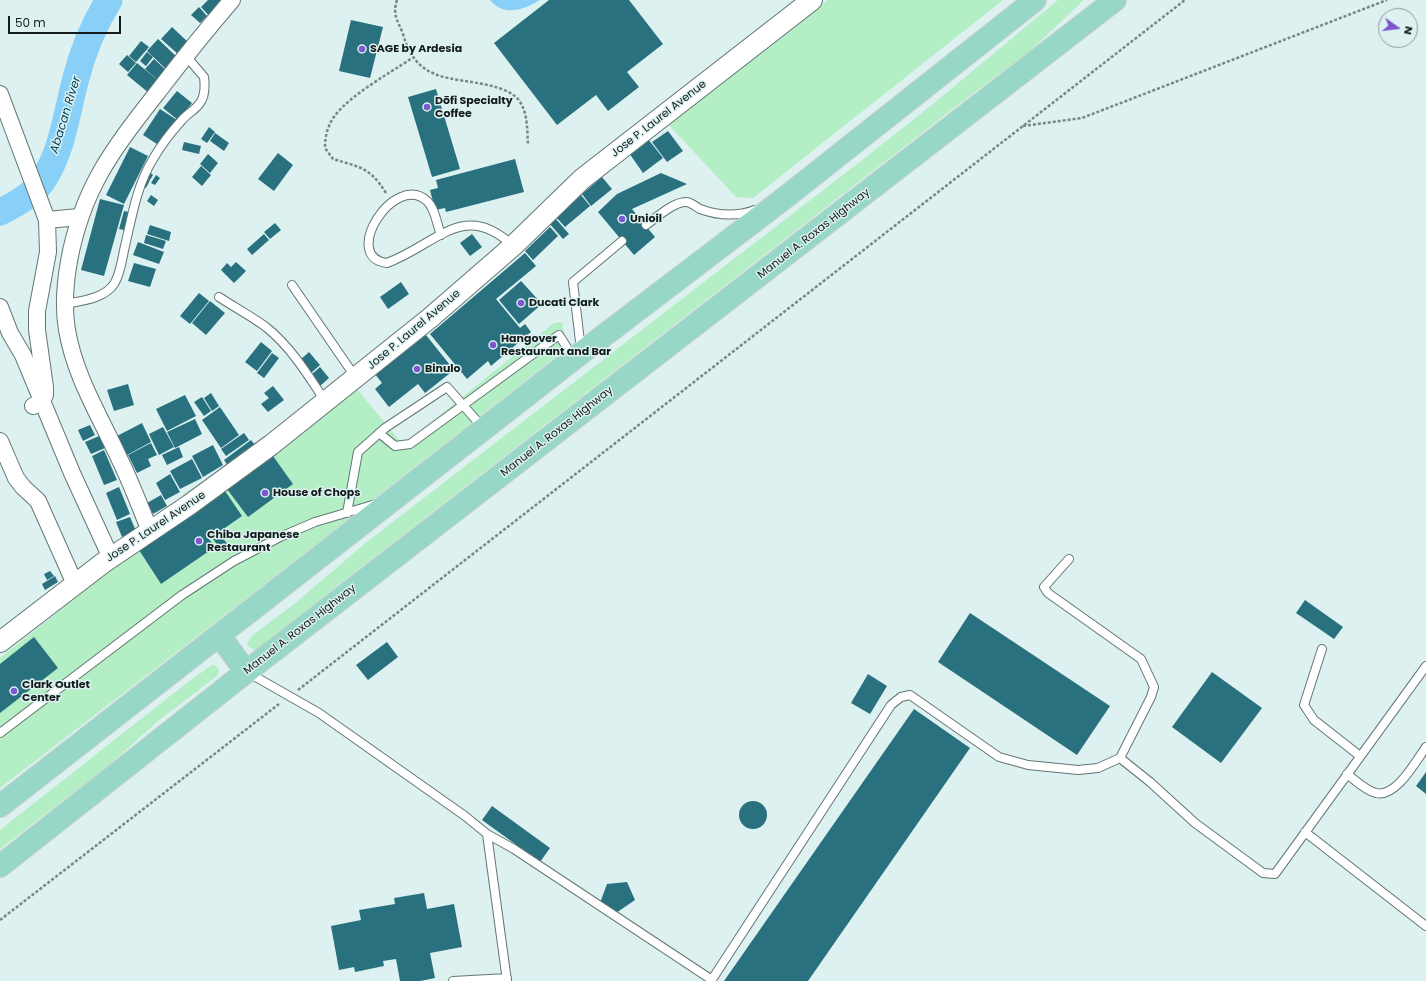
<!DOCTYPE html>
<html>
<head>
<meta charset="utf-8">
<style>
	body { margin:0 }
	#map { position:relative; width:1426px; height:981px; overflow:hidden; background:#dcf1f0; font-family:Poppins,sans-serif }
	canvas { display:block }
	.north { position:absolute; left:1378px; top:8px; width:40px; height:40px; box-sizing:border-box; background:#dcf1f0; border:1px solid #8c9b9b; border-radius:50%; rotate:104deg; font-size:11px; font-weight:700; line-height:16px; text-align:center; color:#141b1b }
	.north::after { content:''; display:block; margin:auto; width:14px; height:18px; background:#7d56d0; clip-path:polygon(50% 0,100% 100%,50% 72%,0 100%) }
	.scale { position:absolute; left:8px; top:16px; width:113px; height:18px; box-sizing:border-box; border:2px solid #141b1b; border-top:0; padding-left:5px; font-size:12px; line-height:14px; white-space:nowrap; color:#141b1b; -webkit-text-stroke:3px #dcf1f0; paint-order:stroke }
</style>
</head>
<body>
<div id="map">
<canvas width="1426" height="981"></canvas>
<div class="north">N</div>
<div class="scale">50 m</div>
</div>
<script>
const context = document.querySelector('canvas').getContext('2d');
context.lineJoin = 'round';
function fillPath(path, color) {
  context.fillStyle = color;
  context.fill(path, 'evenodd');
}
function strokePath(path, color, width, dash) {
  context.strokeStyle = color;
  context.lineWidth = width;
  context.lineCap = dash ? 'butt' : 'round';
  context.setLineDash(dash || []);
  context.stroke(path);
}
function label(font, color, halo, rows, align = 'center') {
  context.font = font + ' Poppins,sans-serif';
  context.lineWidth = 3;
  context.setLineDash([]);
  context.textBaseline = 'middle';
  context.strokeStyle = halo;
  context.fillStyle = color;
  for (const [text, x, y, turn = 0] of rows) {
    context.save();
    context.translate(x, y);
    context.rotate((+turn || 0) * Math.PI / 180);
    context.textAlign = isNaN(turn) ? turn : align;
    if (halo) context.strokeText(text, 0, 0);
    context.fillText(text, 0, 0);
    context.restore();
  }
}
const green = new Path2D(`
	M 828,0 L 1003,0 L 753,198 L 736,197 L 668,124 Z
	M 1058,0 L 1084,0 L 1030,51 L 967,98 L 332,590 L 261,647 L 256,650 L 249,647 L 247,643 L 253,635 L 294,604 L 368,541 L 861,161 L 933,104 Z
	M 562,322 L 564,335 L 561,353 L 260,588 L 0,788 L 0,658 L 132,553 L 357,389 L 403,445 L 554,323 Z
	M 212,665 L 216,666 L 219,670 L 217,676 L 158,721 L 107,767 L 0,849 L 0,830 L 188,682 Z`);
const water = new Path2D(`
	M 490,0 L 540,0 C 523,10 504,17 490,0 Z`);
const river = new Path2D(`
	M 0,212 C 17,204 36,193 45,177 C 63,148 67,111 76,78 C 83,51 94,24 109,0`);
const building = new Path2D(`
	M 208,0 L 221,0 L 225,4 L 211,18 L 201,7 Z
	M 549,0 L 629,0 L 663,44 L 627,72 L 639,87 L 608,111 L 596,95 L 557,125 L 494,43 Z
	M 199,7 L 207,16 L 200,23 L 191,15 Z
	M 351,20 L 383,27 L 370,78 L 339,71 Z
	M 172,27 L 189,43 L 179,55 L 161,39 Z
	M 158,39 L 178,58 L 167,70 L 147,51 Z
	M 141,41 L 149,47 L 136,62 L 129,56 Z
	M 147,52 L 153,57 L 146,66 L 140,61 Z
	M 127,55 L 136,63 L 128,72 L 119,64 Z
	M 154,59 L 167,71 L 159,81 L 145,69 Z
	M 137,63 L 160,82 L 150,94 L 127,75 Z
	M 436,89 L 460,169 L 432,177 L 408,97 Z
	M 177,91 L 192,103 L 178,120 L 163,108 Z
	M 160,109 L 177,120 L 160,146 L 143,135 Z
	M 209,127 L 215,132 L 207,143 L 201,139 Z
	M 668,131 L 683,151 L 667,162 L 652,142 Z
	M 215,133 L 229,143 L 224,151 L 210,141 Z
	M 648,139 L 663,158 L 643,173 L 629,153 Z
	M 184,142 L 201,146 L 199,154 L 182,150 Z
	M 130,147 L 148,156 L 124,204 L 106,195 Z
	M 278,153 L 293,165 L 274,191 L 258,179 Z
	M 208,154 L 218,163 L 210,173 L 200,164 Z
	M 515,159 L 524,192 L 446,212 L 445,208 L 435,210 L 430,190 L 438,188 L 436,180 Z
	M 201,166 L 211,175 L 202,186 L 192,177 Z
	M 150,172 L 153,175 L 150,180 L 147,177 Z
	M 661,173 L 687,184 L 632,209 L 655,237 L 634,255 L 598,212 L 617,194 Z
	M 156,175 L 160,178 L 155,185 L 151,183 Z
	M 602,177 L 612,189 L 591,206 L 582,194 Z
	M 146,178 L 150,180 L 146,188 L 142,186 Z
	M 151,195 L 158,200 L 154,206 L 147,201 Z
	M 581,195 L 590,206 L 565,227 L 556,217 Z
	M 100,199 L 124,205 L 104,276 L 81,270 Z
	M 124,211 L 129,212 L 124,230 L 119,229 Z
	M 555,218 L 569,234 L 563,239 L 549,223 Z
	M 275,223 L 281,230 L 270,239 L 264,232 Z
	M 150,225 L 171,232 L 169,241 L 147,234 Z
	M 550,227 L 558,236 L 533,260 L 525,251 Z
	M 264,234 L 269,240 L 252,255 L 247,249 Z
	M 472,234 L 482,247 L 470,256 L 460,243 Z
	M 146,235 L 166,241 L 163,249 L 144,243 Z
	M 138,242 L 164,252 L 159,264 L 133,255 Z
	M 525,253 L 536,266 L 496,299 L 520,328 L 525,324 L 531,332 L 491,366 L 488,361 L 467,379 L 430,334 Z
	M 236,262 L 246,271 L 234,283 L 221,270 L 227,263 L 231,267 Z
	M 134,263 L 156,269 L 150,287 L 128,281 Z
	M 521,281 L 542,304 L 519,324 L 499,300 Z
	M 401,282 L 409,294 L 388,309 L 380,297 Z
	M 199,293 L 209,301 L 190,324 L 180,316 Z
	M 210,301 L 225,313 L 206,335 L 192,323 Z
	M 426,335 L 454,370 L 425,393 L 418,384 L 389,407 L 375,389 L 382,383 L 375,374 Z
	M 261,342 L 272,351 L 257,371 L 245,362 Z
	M 309,352 L 320,365 L 311,373 L 300,360 Z
	M 272,353 L 279,358 L 264,378 L 257,373 Z
	M 320,367 L 329,378 L 320,386 L 311,375 Z
	M 128,384 L 134,405 L 114,411 L 107,390 Z
	M 273,386 L 284,400 L 268,412 L 261,404 L 269,398 L 264,393 Z
	M 211,393 L 219,406 L 212,411 L 204,398 Z
	M 185,395 L 196,416 L 167,431 L 156,409 Z
	M 202,397 L 211,411 L 204,416 L 194,402 Z
	M 220,407 L 239,435 L 221,448 L 202,420 Z
	M 195,419 L 202,434 L 175,448 L 167,432 Z
	M 142,423 L 151,442 L 127,455 L 117,436 Z
	M 90,425 L 95,435 L 83,441 L 78,430 Z
	M 163,427 L 174,447 L 159,455 L 149,434 Z
	M 244,433 L 249,440 L 226,456 L 221,449 Z
	M 99,436 L 105,448 L 91,454 L 85,442 Z
	M 251,440 L 255,445 L 228,466 L 224,460 Z
	M 151,443 L 157,455 L 148,459 L 151,466 L 137,473 L 128,455 Z
	M 213,445 L 223,465 L 203,477 L 192,456 Z
	M 179,447 L 183,457 L 167,465 L 162,455 Z
	M 104,450 L 117,480 L 104,485 L 92,456 Z
	M 273,456 L 293,484 L 248,517 L 227,489 Z
	M 192,459 L 202,478 L 180,489 L 170,471 Z
	M 170,474 L 180,492 L 165,500 L 156,483 Z
	M 119,487 L 130,514 L 117,520 L 106,493 Z
	M 225,491 L 242,516 L 209,539 L 215,547 L 161,584 L 139,550 Z
	M 161,495 L 167,506 L 153,514 L 147,503 Z
	M 130,517 L 136,531 L 122,537 L 116,522 Z
	M 220,534 L 228,545 L 221,550 L 213,539 Z
	M 50,571 L 54,576 L 47,580 L 44,574 Z
	M 55,576 L 58,582 L 45,590 L 42,584 Z
	M 1305,600 L 1343,627 L 1334,639 L 1296,613 Z
	M 970,613 L 1110,706 L 1077,755 L 938,662 Z
	M 34,637 L 58,668 L 0,713 L 0,664 Z
	M 387,642 L 398,657 L 368,680 L 356,665 Z
	M 1212,672 L 1262,708 L 1221,763 L 1172,727 Z
	M 868,674 L 887,686 L 870,714 L 851,703 Z
	M 914,709 L 970,748 L 808,981 L 724,981 Z
	M 1426,772 L 1426,794 L 1416,786 Z
	M739 815a14 14 0 1 1 28 0a14 14 0 1 1-28 0Z
	M 492,806 L 550,848 L 540,862 L 482,820 Z
	M 627,882 L 635,900 L 616,913 L 600,903 L 607,884 Z
	M 424,893 L 427,909 L 454,904 L 462,947 L 430,953 L 435,978 L 420,981 L 400,981 L 396,959 L 383,961 L 384,966 L 355,972 L 354,967 L 339,970 L 331,926 L 361,920 L 359,910 L 395,904 L 394,898 Z`);
const path = new Path2D(`
	M 397,0 C 392,15 398,21 403,34 C 417,84 451,76 492,86 C 500,88 511,92 517,98 C 528,110 527,129 528,144
	M 1023,126 L 1082,118 L 1387,0
	M 386,193 C 370,167 359,167 333,159 L 325,148 C 325,140 326,133 329,126 C 338,101 389,74 412,58
	M 298,690 L 1185,0
	M 0,920 L 279,704`);
const service = new Path2D(`
	M 646,225 C 656,218 673,202 686,202 C 691,202 696,207 700,209 C 719,216 736,217 755,210
	M 441,235 C 437,225 435,208 427,201 C 394,171 340,258 387,263 C 436,245 464,199 513,246
	M 292,285 L 356,378
	M 219,297 C 234,307 251,316 266,327 C 291,347 308,375 325,401
	M 65,304 C 80,301 104,299 114,284 C 121,273 122,258 125,246 C 132,216 137,185 153,159 C 161,145 171,132 182,120 C 187,114 195,110 200,103 C 205,96 205,85 204,77 L 186,56
	M 581,350 L 573,282 L 622,241
	M 379,433 L 395,446 L 410,444 L 559,335 L 573,357
	M 347,513 L 358,452 L 385,428 L 447,387 L 484,429
	M 1069,559 L 1044,587 L 1048,593 L 1141,659 L 1154,687 L 1151,697 L 1120,758
	M 1322,649 L 1304,705 L 1314,720 L 1360,756
	M 247,672 L 319,713 L 465,816 L 487,834 L 507,981
	M 0,733 L 182,595 L 234,561 L 280,537 L 315,522 L 376,504
	M 1347,774 C 1355,780 1366,791 1376,793 C 1396,798 1416,761 1426,747
	M 1305,832 L 1426,926
	M 487,834 L 514,849 L 712,980
	M 453,981 L 507,978
	M 711,981 L 891,705 L 901,697 L 910,695 L 999,757 L 1028,765 L 1078,770 L 1098,768 L 1120,758 L 1150,782 L 1195,823 L 1263,873 L 1275,874 L 1426,666`);
const minor = new Path2D(`
	M 0,94 L 47,220 L 48,252 L 37,311 L 37,330 L 45,387 L 45,395 L 41,402 L 33,406
	M 47,220 L 79,217
	M 0,307 L 10,333 L 23,355 L 72,473 L 111,558
	M 0,441 L 16,478 L 23,487 L 38,501 L 75,584
	M 150,531 C 140,507 131,482 119,458 C 100,416 75,377 67,330 C 63,307 65,284 69,261 C 83,186 114,148 160,89 C 183,59 207,29 232,0`);
const tertiary = new Path2D(`
	M 0,642 L 103,563 L 189,505 L 271,445 L 430,318 L 513,246 L 582,179 L 812,0`);
const primary = new Path2D(`
	M 220,636 L 246,672
	M 0,806 L 581,353 L 782,200 L 1035,0
	M 0,866 L 246,672 L 1115,0`);
const markers = [
	[362,49,4,"#7d56d0"],
	[427,107,4,"#7d56d0"],
	[622,219,4,"#7d56d0"],
	[521,303,4,"#7d56d0"],
	[493,345,4,"#7d56d0"],
	[417,369,4,"#7d56d0"],
	[265,493,4,"#7d56d0"],
	[199,541,4,"#7d56d0"],
	[14,691,4,"#7d56d0"]
];
const poiNames = [
	["SAGE by Ardesia",370,49],
	["Dōfi Specialty",435,101],
	["Coffee",435,114],
	["Unioil",630,219],
	["Ducati Clark",529,303],
	["Hangover",501,339],
	["Restaurant and Bar",501,352],
	["Binulo",425,369],
	["House of Chops",273,493],
	["Chiba Japanese",207,535],
	["Restaurant",207,548],
	["Clark Outlet",22,685],
	["Center",22,698]
];
const streetNames = [
	["Jose P. Laurel Avenue",659,119,-38],
	["Manuel A. Roxas Highway",814,234,-38],
	["Jose P. Laurel Avenue",414,330,-40],
	["Manuel A. Roxas Highway",557,432,-38],
	["Jose P. Laurel Avenue",156,527,-34],
	["Manuel A. Roxas Highway",300,630,-38]
];
const waterNames = [
	["Abacan River",66,115,-73]
];
fillPath(green, '#b3eec5');
fillPath(water, '#88d0f8');
strokePath(river, '#88d0f8', 27);
fillPath(building, '#2a7180');
strokePath(service, '#637675', 10);
strokePath(minor, '#637675', 18);
strokePath(tertiary, '#637675', 22);
strokePath(primary, '#d0d1d1', 24);
strokePath(path, '#788686', 2.5, [3, 2]);
strokePath(service, '#fff', 8);
strokePath(minor, '#fff', 16);
strokePath(tertiary, '#fff', 20);
strokePath(primary, '#97d7c7', 22);
for (const [x, y, r, color] of markers) {
  const dot = new Path2D();
  dot.arc(x, y, r, 0, 2 * Math.PI);
  context.fillStyle = color;
  context.fill(dot);
  strokePath(dot, '#dcf1f0', 1.5);
}
label('bold 11px', '#141b1b', '#dcf1f0', poiNames, 'left');
label('11px', '#141b1b', '#dcf1f0', streetNames);
label('italic 12px', '#03425c', '#dcf1f0', waterNames);
</script>
</body>
</html>
